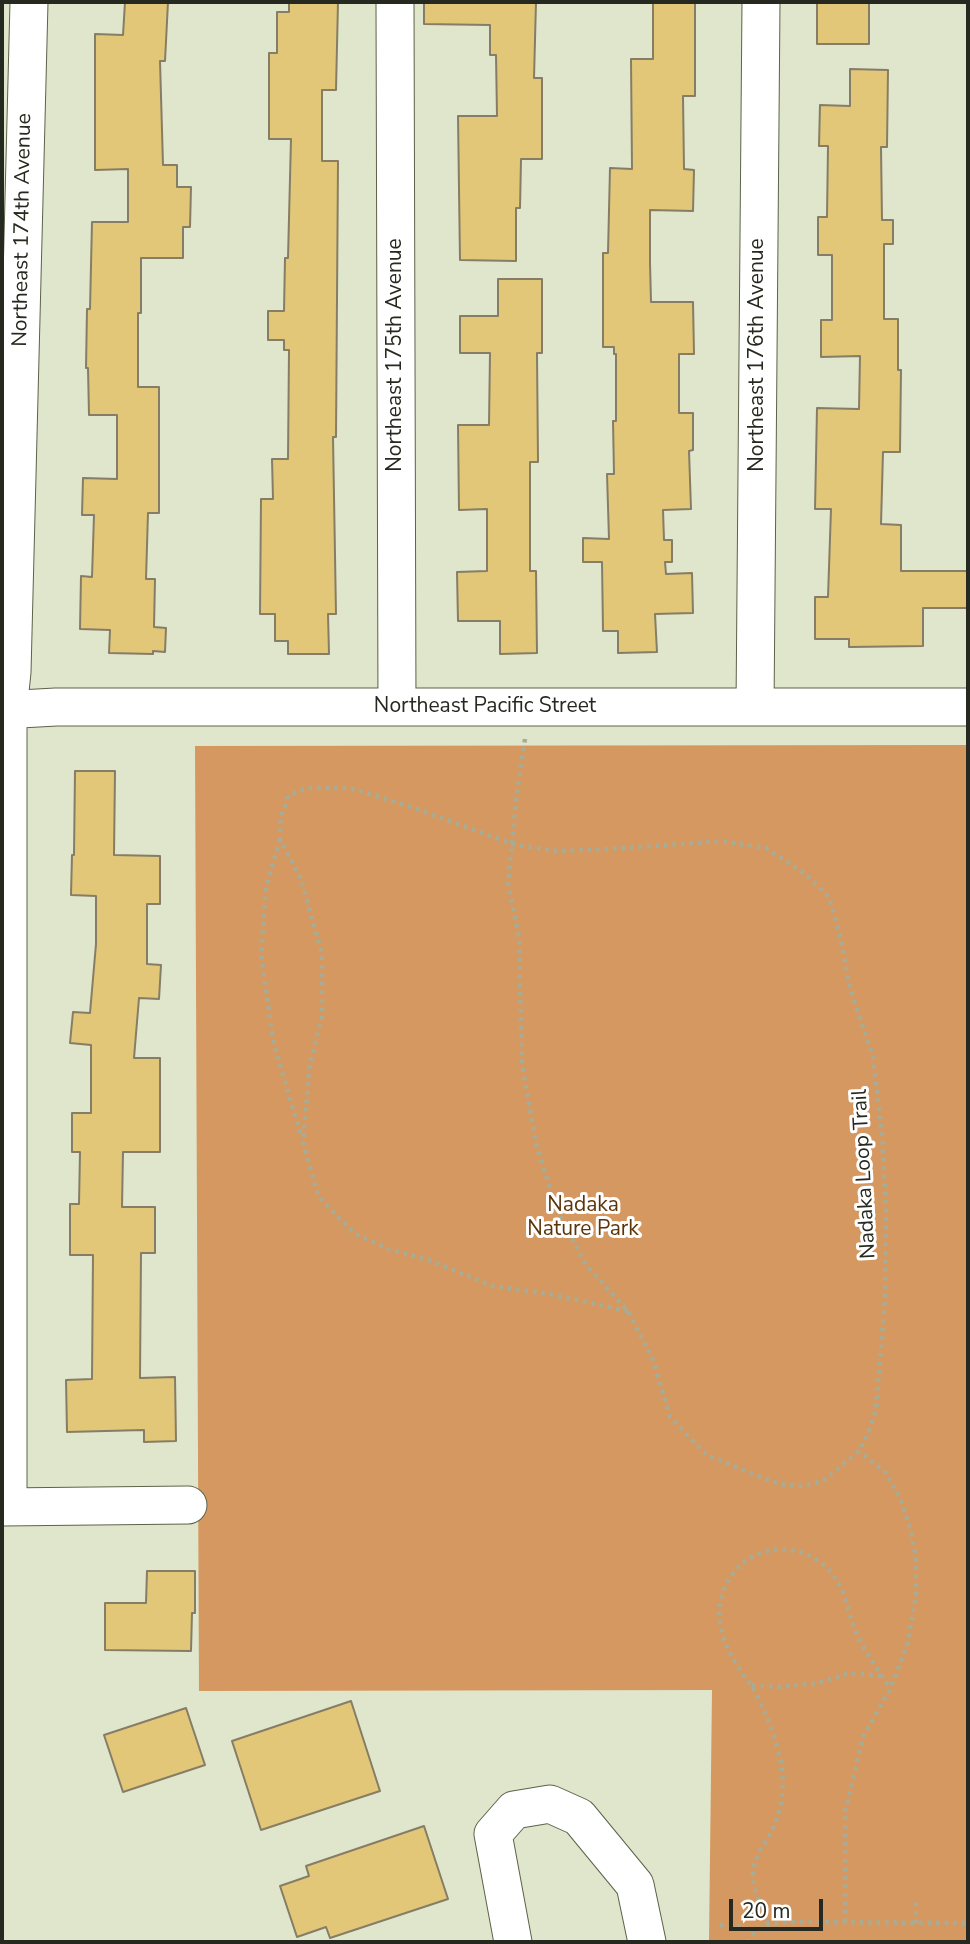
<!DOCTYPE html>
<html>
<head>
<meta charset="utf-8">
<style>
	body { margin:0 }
	#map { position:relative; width:970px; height:1944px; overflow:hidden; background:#dfe6cb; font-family:"Nunito Sans",sans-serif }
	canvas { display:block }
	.frame { position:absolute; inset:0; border:4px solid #26291f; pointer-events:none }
	.scale { position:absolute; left:729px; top:1899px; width:94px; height:32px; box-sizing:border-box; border:4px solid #26291f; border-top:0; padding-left:9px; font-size:21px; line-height:24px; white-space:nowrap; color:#26291f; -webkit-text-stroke:5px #fff; paint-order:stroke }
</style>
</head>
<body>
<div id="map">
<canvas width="970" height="1944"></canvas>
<div class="frame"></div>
<div class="scale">20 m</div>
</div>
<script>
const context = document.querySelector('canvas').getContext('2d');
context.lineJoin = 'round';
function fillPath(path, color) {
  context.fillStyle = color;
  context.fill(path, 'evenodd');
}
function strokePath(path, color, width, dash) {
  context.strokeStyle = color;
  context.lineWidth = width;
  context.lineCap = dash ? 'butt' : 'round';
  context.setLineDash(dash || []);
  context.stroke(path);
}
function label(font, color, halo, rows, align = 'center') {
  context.font = font + ' "Nunito Sans",sans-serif';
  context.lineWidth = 6;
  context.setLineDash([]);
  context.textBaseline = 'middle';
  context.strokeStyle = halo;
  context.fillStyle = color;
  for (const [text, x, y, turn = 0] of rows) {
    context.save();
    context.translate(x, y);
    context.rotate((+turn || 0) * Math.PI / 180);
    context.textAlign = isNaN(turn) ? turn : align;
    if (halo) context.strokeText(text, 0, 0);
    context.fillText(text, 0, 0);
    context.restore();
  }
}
const forest = new Path2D(`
	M 968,745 L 968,1942 L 709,1942 L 712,1690 L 199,1691 L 195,746 Z`);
const building = new Path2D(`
	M 125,2 L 168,2 L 165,61 L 160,61 L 163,165 L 177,165 L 177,187 L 191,187 L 190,227 L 183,227 L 183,258 L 141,258 L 141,313 L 138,313 L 138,387 L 159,387 L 159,513 L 148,513 L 146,579 L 155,579 L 154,627 L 166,628 L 165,652 L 153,651 L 153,654 L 109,653 L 110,630 L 80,629 L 81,576 L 92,577 L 94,515 L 82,515 L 83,478 L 117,479 L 117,415 L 89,415 L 88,368 L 86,368 L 87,309 L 90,309 L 92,222 L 128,222 L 128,169 L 95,170 L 95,34 L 123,35 Z
	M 289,2 L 338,2 L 336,90 L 322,90 L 322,161 L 338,161 L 336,437 L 333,437 L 336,614 L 328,614 L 329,654 L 288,654 L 288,641 L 275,641 L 275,614 L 260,614 L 261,499 L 273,499 L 272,459 L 288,459 L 289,350 L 284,350 L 284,340 L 268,340 L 268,311 L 284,311 L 285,258 L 288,258 L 291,139 L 269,139 L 269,53 L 277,53 L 277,12 L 289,12 Z
	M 424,2 L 536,2 L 534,78 L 542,78 L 542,159 L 521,159 L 520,208 L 516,208 L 516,261 L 460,260 L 458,116 L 497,116 L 496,55 L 490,55 L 490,25 L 424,24 Z
	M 653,2 L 695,2 L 695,96 L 683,96 L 684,169 L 694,170 L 693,211 L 650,210 L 650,263 L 651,302 L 693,302 L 694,354 L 679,354 L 679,413 L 693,413 L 693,450 L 689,451 L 691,509 L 663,510 L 664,540 L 672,540 L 672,562 L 665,562 L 666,574 L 692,573 L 693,613 L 655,614 L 657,652 L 618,653 L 618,631 L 603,631 L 602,562 L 583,562 L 583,538 L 609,539 L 607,474 L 614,474 L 613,421 L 616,421 L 616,354 L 614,354 L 614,347 L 603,347 L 603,253 L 608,253 L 610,168 L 632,169 L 631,59 L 653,59 Z
	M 817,2 L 869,2 L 869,44 L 817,44 Z
	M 850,69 L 888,70 L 887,147 L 881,147 L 882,220 L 893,220 L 893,244 L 884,244 L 884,319 L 898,319 L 898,370 L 901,370 L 900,452 L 883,452 L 881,524 L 901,525 L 901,571 L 968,571 L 968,608 L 923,608 L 923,646 L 849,647 L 849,639 L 815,639 L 815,597 L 828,597 L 831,509 L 815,509 L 817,408 L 859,409 L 860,356 L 821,357 L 821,320 L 832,320 L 832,255 L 818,255 L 818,217 L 827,217 L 828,146 L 819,146 L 820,105 L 850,106 Z
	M 498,279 L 542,279 L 542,353 L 537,353 L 538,462 L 530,462 L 530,571 L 536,571 L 537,653 L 500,654 L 500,621 L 458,621 L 457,572 L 487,571 L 487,509 L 459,510 L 458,425 L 489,425 L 490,353 L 460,353 L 460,316 L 498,316 Z
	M 75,771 L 115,771 L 114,855 L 160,856 L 160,904 L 147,904 L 147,964 L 161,965 L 159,999 L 139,998 L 134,1058 L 160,1058 L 160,1152 L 123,1152 L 122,1207 L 155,1207 L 155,1253 L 141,1253 L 140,1378 L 175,1377 L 176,1441 L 144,1442 L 144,1430 L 67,1432 L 66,1380 L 92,1379 L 93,1255 L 70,1255 L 70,1204 L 79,1204 L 80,1152 L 72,1152 L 72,1113 L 91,1113 L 91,1045 L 70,1043 L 73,1012 L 90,1013 L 96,944 L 96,896 L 71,895 L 72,855 L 74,855 Z
	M 147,1571 L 195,1571 L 195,1613 L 192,1613 L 191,1651 L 105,1650 L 105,1603 L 146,1603 Z
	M 351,1701 L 380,1791 L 261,1830 L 232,1741 Z
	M 186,1708 L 205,1765 L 123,1792 L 104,1735 Z
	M 424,1826 L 448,1899 L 330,1938 L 326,1927 L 297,1937 L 280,1886 L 309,1876 L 306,1866 Z`);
const path = new Path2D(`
	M 525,739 L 516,799 L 512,844 L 508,883 L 519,937 L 522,1064 L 536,1143 L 556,1209 L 586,1265 L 628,1311 L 653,1360 L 670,1417 L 707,1455 L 758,1476 L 780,1484 L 801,1486 L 823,1481 L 859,1451 L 868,1434 L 876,1410 L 885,1298 L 886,1209 L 882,1135 L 873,1057 L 850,989 L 840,935 L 829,897 L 804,873 L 766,848 L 721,841 L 611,849 L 555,851 L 512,844 L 415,808 L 349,788 L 308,788 L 289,795 L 281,816 L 280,839 L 301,879 L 322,954 L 322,1017 L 310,1063 L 303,1142 L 318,1196 L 354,1233 L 388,1249 L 429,1260 L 492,1286 L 549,1294 L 628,1311
	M 280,839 L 266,887 L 261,956 L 274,1045 L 302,1138
	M 752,1685 L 779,1687 L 818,1683 L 850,1673 L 883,1676
	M 845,1922 L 845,1812 L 863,1737 L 890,1689 L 907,1646 L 916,1597 L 916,1558 L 910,1529 L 900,1498 L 886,1473 L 859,1451
	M 916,1923 L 916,1901
	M 768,1924 C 762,1909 753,1891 753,1874 C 753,1855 768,1842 774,1826 C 782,1809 784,1787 782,1768 C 777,1741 766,1708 750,1684 C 736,1664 724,1648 720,1623 C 716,1600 727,1576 744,1562 C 776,1538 821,1550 839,1584 C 847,1598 849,1615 855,1630 C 863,1651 879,1669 890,1689
	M 720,1925 C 733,1925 743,1925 753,1934
	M 747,1942 C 757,1927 770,1924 787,1922 L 968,1923`);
const minor = new Path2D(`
	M 395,2 L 397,707
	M 755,707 L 761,2
	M 2,710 L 56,707 L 968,707
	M 2,1507 L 188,1505
	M 8,1507 L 8,710 L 12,672 L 29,2
	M 513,1942 L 493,1834 L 514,1810 L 550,1804 L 579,1817 L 635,1885 L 647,1942`);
const streetNames = [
	["Northeast 174th Avenue",23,230,-89],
	["Northeast 175th Avenue",396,355,-90],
	["Northeast 176th Avenue",758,355,-90],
	["Northeast Pacific Street",485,707],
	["Nadaka Loop Trail",865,1174,-93]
];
const parkNames = [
	["Nadaka",583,1206],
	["Nature Park",583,1230]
];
fillPath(forest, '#d59860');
fillPath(building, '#e3c779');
strokePath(building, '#857d65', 2);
strokePath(minor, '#5c624b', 39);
strokePath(path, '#a6ac96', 4.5, [3.5, 5]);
strokePath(minor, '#fff', 37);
label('21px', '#26291f', '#fff', streetNames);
label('21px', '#5c3406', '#fff', parkNames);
</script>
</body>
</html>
